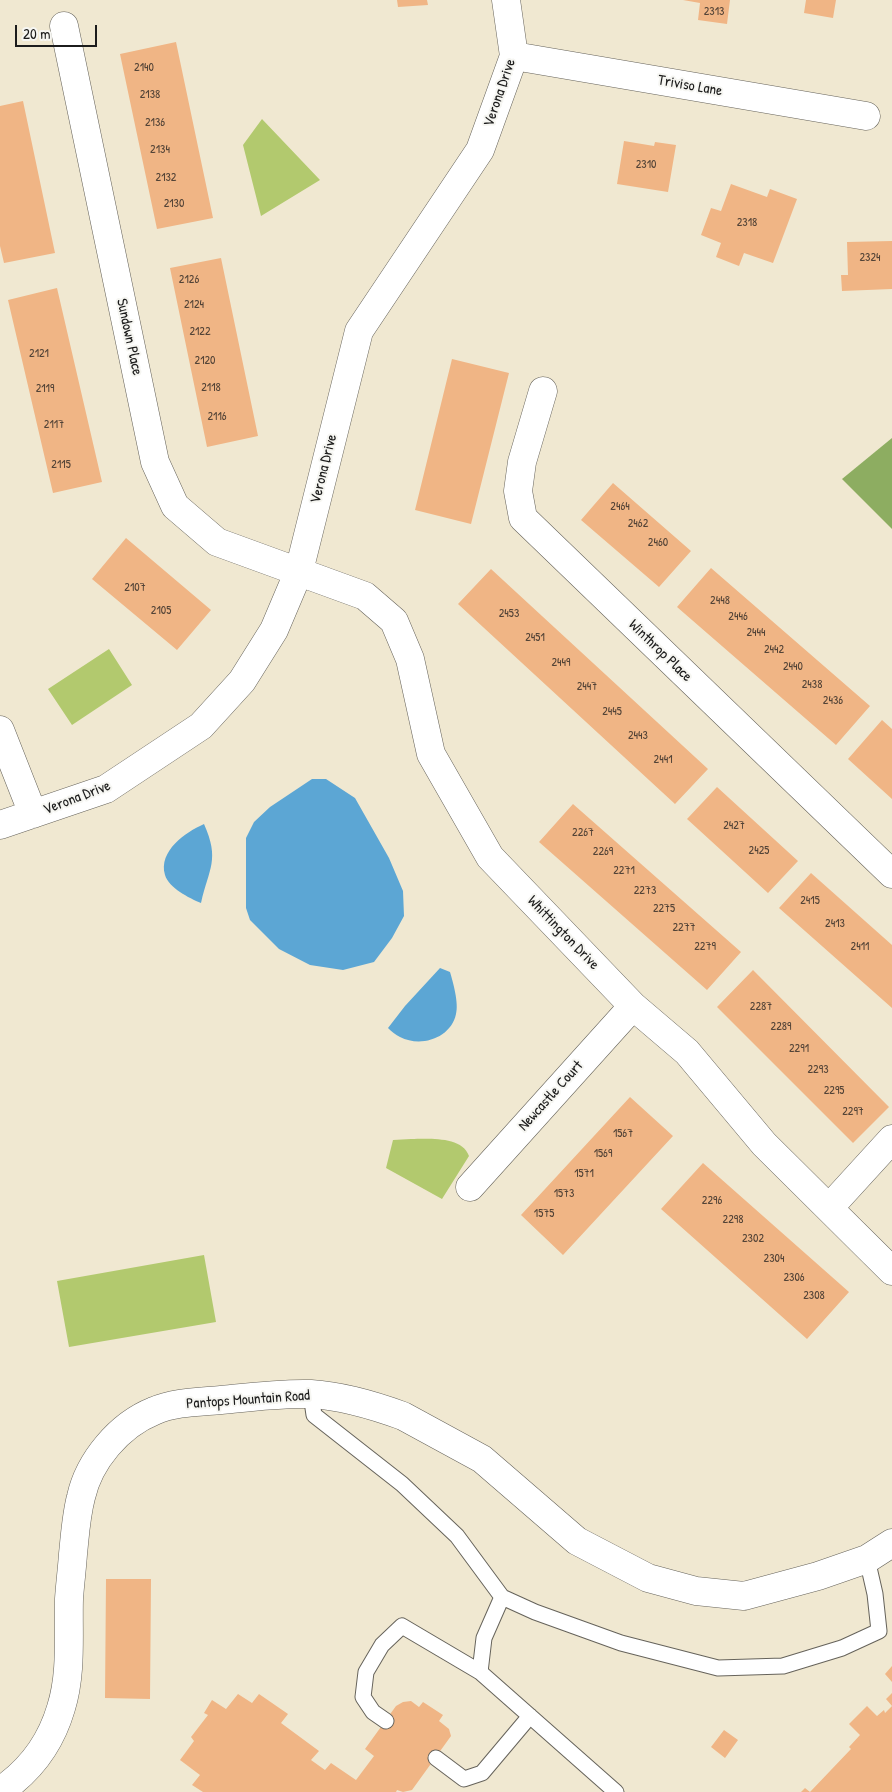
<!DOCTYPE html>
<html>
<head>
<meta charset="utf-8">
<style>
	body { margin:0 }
	#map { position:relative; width:892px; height:1792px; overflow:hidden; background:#f0e8d1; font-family:"Patrick Hand",sans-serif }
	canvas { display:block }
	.scale { position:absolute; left:15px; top:25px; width:82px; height:22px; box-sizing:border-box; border:2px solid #1c1c1c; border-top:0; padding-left:6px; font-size:15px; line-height:18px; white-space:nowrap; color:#1c1c1c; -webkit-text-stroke:4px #f6f6f2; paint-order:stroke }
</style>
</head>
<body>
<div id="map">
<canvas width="892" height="1792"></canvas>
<div class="scale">20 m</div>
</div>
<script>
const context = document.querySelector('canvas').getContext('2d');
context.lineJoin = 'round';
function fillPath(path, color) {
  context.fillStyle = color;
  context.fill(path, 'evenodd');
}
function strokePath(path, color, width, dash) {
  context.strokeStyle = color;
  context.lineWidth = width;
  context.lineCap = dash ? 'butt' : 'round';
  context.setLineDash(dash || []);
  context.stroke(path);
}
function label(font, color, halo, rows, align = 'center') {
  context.font = font + ' "Patrick Hand",sans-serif';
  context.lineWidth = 4;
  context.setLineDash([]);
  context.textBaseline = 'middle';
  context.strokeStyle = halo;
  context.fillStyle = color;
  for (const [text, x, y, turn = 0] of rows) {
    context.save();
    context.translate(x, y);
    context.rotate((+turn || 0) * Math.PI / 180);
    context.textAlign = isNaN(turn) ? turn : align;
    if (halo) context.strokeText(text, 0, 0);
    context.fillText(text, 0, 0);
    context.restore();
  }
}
const green = new Path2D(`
	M 262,119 L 320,180 L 261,216 L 243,145 Z
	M 109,649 L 132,685 L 72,725 L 48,689 Z
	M 411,1139 C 428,1139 462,1136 469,1156 L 442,1199 L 386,1168 L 393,1140 Z
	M 204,1255 L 216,1322 L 69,1347 L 57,1281 Z`);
const forest = new Path2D(`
	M 892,438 L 892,529 L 842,479 Z`);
const water = new Path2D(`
	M 312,779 L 326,779 L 355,798 L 389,858 L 403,891 L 404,916 L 392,938 L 374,962 L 343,970 L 310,965 L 279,949 L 250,920 L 246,908 L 246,838 L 254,822 L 270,807 Z
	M 204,824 C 220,860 209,868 201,903 C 189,898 169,888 165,875 C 158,851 186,832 204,824 Z
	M 440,968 L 450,972 C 453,982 459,1003 456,1014 C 451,1038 421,1048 400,1037 C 396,1035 391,1031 388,1028 L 405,1006 Z`);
const building = new Path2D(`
	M 397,0 L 427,0 L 428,5 L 398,7 Z
	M 683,0 L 730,0 L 727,24 L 698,20 L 700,3 Z
	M 806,0 L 836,0 L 833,18 L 804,13 Z
	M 176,42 L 213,218 L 157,229 L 120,54 Z
	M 23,101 L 55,253 L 4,263 L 0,246 L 0,106 Z
	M 624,141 L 654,146 L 655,142 L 676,145 L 668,192 L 617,184 Z
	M 731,184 L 767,197 L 770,189 L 797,199 L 773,263 L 744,253 L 739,266 L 716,257 L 721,243 L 701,235 L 711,208 L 721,211 Z
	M 892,241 L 892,289 L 842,291 L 841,275 L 848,275 L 847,242 Z
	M 221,258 L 258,436 L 207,447 L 170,268 Z
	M 57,288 L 102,482 L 53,493 L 8,300 Z
	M 452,359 L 509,373 L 471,524 L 415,510 Z
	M 613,483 L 691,551 L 659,587 L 581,520 Z
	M 126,538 L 211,610 L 177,650 L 92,579 Z
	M 711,568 L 870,706 L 836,745 L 677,607 Z
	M 491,569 L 708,769 L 675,804 L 458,604 Z
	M 882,720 L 892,729 L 892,799 L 848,759 Z
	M 717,787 L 798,861 L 768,893 L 687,819 Z
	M 573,804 L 741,952 L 707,990 L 539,842 Z
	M 811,873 L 892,945 L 892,1008 L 779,908 Z
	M 753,970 L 889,1107 L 853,1143 L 717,1007 Z
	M 630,1097 L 673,1136 L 563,1255 L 521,1215 Z
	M 703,1163 L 849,1292 L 807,1339 L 661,1209 Z
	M 106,1579 L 151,1579 L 150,1699 L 105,1698 Z
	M 892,1666 L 892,1682 L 885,1674 Z
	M 892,1693 L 892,1792 L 801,1792 L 805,1788 L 810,1792 L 851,1749 L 849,1747 L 860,1735 L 849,1724 L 867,1706 L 877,1716 L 884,1710 L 885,1713 L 892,1706 L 886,1699 Z
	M 238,1694 L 252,1703 L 259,1694 L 288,1714 L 281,1723 L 319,1751 L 311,1760 L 325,1770 L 331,1763 L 356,1780 L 374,1756 L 365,1749 L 396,1706 L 403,1702 L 411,1701 L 419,1707 L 423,1702 L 443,1715 L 439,1721 L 449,1729 L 451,1736 L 412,1790 L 403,1792 L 397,1790 L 396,1792 L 203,1792 L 192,1785 L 200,1775 L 180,1760 L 194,1741 L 191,1737 L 208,1715 L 204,1713 L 212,1700 L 226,1709 Z
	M 724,1730 L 738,1740 L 725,1758 L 711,1747 Z`);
const lane = new Path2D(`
	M 311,1394 L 314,1415 L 402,1484 L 457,1536 L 502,1597 L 535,1612 L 621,1643 L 718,1668 L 783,1666 L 842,1648 L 879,1631 L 875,1594 L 867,1559
	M 502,1597 L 484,1638 L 480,1672 L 616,1792
	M 386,1721 L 373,1712 L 363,1697 L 366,1672 L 382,1645 L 402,1626 L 480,1672
	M 436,1758 L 464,1779 L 482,1773 L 530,1716`);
const street = new Path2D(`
	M 64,26 L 155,462 L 175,506 L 217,542 L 365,596 L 394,621 L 410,659 L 431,754 L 490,857 L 633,1006 L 687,1052 L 764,1144 L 892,1271
	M 514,56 L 866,116
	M 543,391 L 522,462 L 518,491 L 523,518 L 892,874
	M 0,730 L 33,814
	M 0,825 L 106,789 L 201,726 L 242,681 L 274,630 L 299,571 L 359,331 L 480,150 L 514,56 L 506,0
	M 470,1187 L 633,1006
	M 829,1208 L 892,1139
	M 0,1791 C 30,1771 51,1742 61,1708 C 72,1673 68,1635 69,1599 C 70,1584 72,1569 73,1554 C 75,1535 76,1516 81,1497 C 89,1461 119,1425 154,1411 C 174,1402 199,1402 221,1400 C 250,1397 281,1393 311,1394 C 342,1396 373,1405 403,1416 L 482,1459 L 577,1541 L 648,1578 L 696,1591 L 744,1596 L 818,1576 L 867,1559 L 892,1543`);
const numberNames = [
	["2313",714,12],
	["2140",144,68],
	["2138",150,95],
	["2136",155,123],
	["2134",160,150],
	["2310",646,165],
	["2132",166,178],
	["2130",174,204],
	["2318",747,223],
	["2324",870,258],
	["2126",189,280],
	["2124",194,305],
	["2122",200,332],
	["2121",39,354],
	["2120",205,361],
	["2118",211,388],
	["2119",45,389],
	["2116",217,417],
	["2117",54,425],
	["2115",61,465],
	["2464",620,507],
	["2462",638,524],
	["2460",658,543],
	["2107",135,588],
	["2448",720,601],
	["2105",161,611],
	["2453",509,614],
	["2446",738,617],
	["2444",756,633],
	["2451",535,638],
	["2442",774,650],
	["2449",561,663],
	["2440",793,667],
	["2438",812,685],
	["2447",587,687],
	["2436",833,701],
	["2445",612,712],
	["2443",638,736],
	["2441",663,760],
	["2427",734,826],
	["2267",583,833],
	["2425",759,851],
	["2269",603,852],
	["2271",624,871],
	["2273",645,891],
	["2415",810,901],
	["2275",664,909],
	["2413",835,924],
	["2277",684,928],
	["2279",705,947],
	["2411",860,947],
	["2287",761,1007],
	["2289",781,1027],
	["2291",799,1049],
	["2293",818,1070],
	["2295",834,1091],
	["2297",853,1112],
	["1567",623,1134],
	["1569",603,1154],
	["1571",584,1174],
	["1573",564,1194],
	["2296",712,1201],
	["1575",544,1214],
	["2298",733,1220],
	["2302",753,1239],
	["2304",774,1259],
	["2306",794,1278],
	["2308",814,1296]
];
const streetNames = [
	["Triviso Lane",690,86,10],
	["Verona Drive",500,93,-71],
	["Sundown Place",129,337,78],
	["Verona Drive",324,469,-76],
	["Winthrop Place",660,651,44],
	["Verona Drive",77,798,-21],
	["Whittington Drive",563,933,46],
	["Newcastle Court",551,1096,-48],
	["Pantops Mountain Road",248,1400,-4]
];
fillPath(green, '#b2c96e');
fillPath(forest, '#8dad61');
fillPath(water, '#5ca6d4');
fillPath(building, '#f0b585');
strokePath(lane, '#66635b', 17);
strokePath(street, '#66635b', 29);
strokePath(lane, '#fff', 15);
strokePath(street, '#fff', 28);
label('12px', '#514236', null, numberNames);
label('15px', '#1c1c1c', '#f6f6f2', streetNames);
</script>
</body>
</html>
